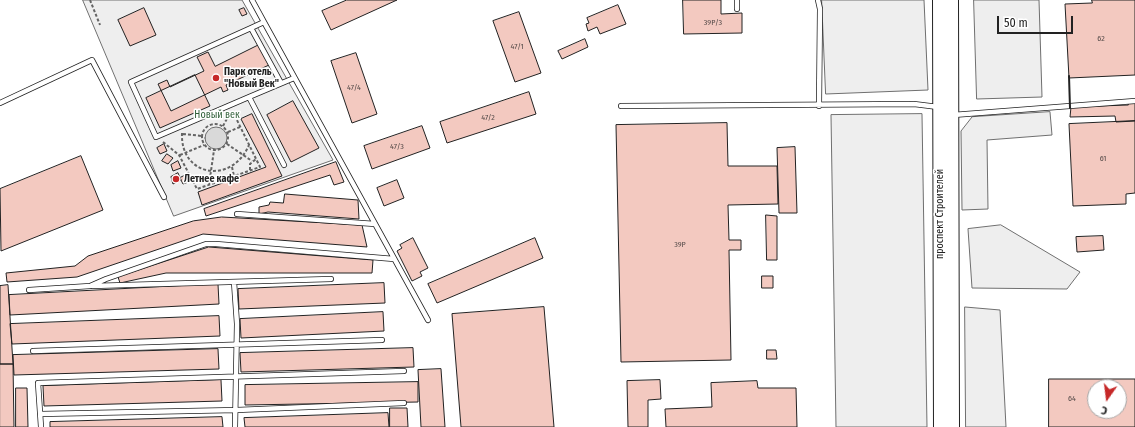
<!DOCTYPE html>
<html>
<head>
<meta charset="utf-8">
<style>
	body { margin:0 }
	#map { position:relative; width:1135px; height:427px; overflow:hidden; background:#fff; font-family:"Fira Sans Condensed",sans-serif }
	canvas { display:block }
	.north { position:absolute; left:1087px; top:379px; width:40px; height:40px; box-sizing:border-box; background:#fff; border:1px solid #a7a7a7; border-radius:50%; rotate:194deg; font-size:11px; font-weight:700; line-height:16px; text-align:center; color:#222 }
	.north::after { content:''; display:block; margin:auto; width:14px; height:18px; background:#c62828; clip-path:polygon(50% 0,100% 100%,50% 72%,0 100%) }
	.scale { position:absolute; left:997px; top:16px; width:76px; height:18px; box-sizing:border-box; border:2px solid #222; border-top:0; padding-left:5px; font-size:12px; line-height:14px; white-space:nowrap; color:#222; -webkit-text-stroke:3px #fff; paint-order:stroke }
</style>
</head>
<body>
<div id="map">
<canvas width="1135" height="427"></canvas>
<div class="north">С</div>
<div class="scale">50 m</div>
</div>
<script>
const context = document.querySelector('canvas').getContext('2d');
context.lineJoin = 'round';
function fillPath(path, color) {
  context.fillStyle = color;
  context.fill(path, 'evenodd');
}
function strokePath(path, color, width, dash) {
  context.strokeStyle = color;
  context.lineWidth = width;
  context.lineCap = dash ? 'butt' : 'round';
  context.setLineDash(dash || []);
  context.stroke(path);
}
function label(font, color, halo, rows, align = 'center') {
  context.font = font + ' "Fira Sans Condensed",sans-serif';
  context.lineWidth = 3;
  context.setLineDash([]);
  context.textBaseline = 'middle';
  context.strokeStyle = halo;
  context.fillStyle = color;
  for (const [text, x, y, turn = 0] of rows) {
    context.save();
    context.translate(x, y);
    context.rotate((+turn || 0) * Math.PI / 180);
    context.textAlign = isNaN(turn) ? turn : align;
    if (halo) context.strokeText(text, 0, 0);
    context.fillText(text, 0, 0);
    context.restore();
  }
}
const green = new Path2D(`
	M 83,0 L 242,0 L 333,160 L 174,216 Z
	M 822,0 L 924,0 L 928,90 L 826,94 Z
	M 974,0 L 1039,0 L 1042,97 L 977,99 Z
	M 1050,112 L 1052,135 L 987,140 L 988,209 L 962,210 L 961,131 L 972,117 Z
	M 922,114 L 927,427 L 836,427 L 831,115 Z
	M 1001,225 L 1080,272 L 1067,289 L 972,288 L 968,229 Z
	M 965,307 L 1000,310 L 1006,427 L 966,427 Z`);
const water = new Path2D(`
	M205 138a11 11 0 1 1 22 0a11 11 0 1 1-22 0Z`);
const building = new Path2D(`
	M 347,0 L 397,0 L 331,30 L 322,11 Z
	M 683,0 L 721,0 L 721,14 L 742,13 L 742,33 L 684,34 Z
	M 1092,0 L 1135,0 L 1135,75 L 1069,78 L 1065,4 L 1092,3 Z
	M 618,5 L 626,24 L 600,34 L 597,27 L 588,31 L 586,24 L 589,23 L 587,18 Z
	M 144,8 L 156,35 L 130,46 L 118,20 Z
	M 244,8 L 247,14 L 242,16 L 239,10 Z
	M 519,12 L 541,73 L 515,82 L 493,21 Z
	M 585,39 L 588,47 L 562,59 L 558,51 Z
	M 259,45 L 269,65 L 226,85 L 228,90 L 223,92 L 221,87 L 171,111 L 158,84 L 167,80 L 170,87 L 204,71 L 197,57 L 208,52 L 215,66 Z
	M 356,53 L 377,114 L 352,123 L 331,61 Z
	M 195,75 L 210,106 L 160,128 L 146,98 Z
	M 529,92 L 536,114 L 447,143 L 440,122 Z
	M 293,101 L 319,148 L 291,162 L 267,115 Z
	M 1128,103 L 1135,103 L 1135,121 L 1116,122 L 1115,116 L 1070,117 L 1071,107 L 1128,105 Z
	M 252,114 L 282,176 L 202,205 L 198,192 L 266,167 L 241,119 Z
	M 1135,121 L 1135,193 L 1126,194 L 1126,204 L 1073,206 L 1069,124 Z
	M 727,123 L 728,166 L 777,166 L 778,204 L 728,205 L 729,240 L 741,240 L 741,250 L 729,250 L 731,360 L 621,362 L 616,125 Z
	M 422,126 L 430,148 L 372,169 L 364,146 Z
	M 164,144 L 167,151 L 160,154 L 157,148 Z
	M 795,147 L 797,213 L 779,213 L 777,148 Z
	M 167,154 L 173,158 L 168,164 L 162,161 Z
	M 81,156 L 103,210 L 1,251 L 0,189 Z
	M 178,161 L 181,168 L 173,171 L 171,165 Z
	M 336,162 L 344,182 L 334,185 L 330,175 L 206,216 L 204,209 Z
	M 178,173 L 181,180 L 173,184 L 171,177 Z
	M 188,174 L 191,181 L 183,184 L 180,178 Z
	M 397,180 L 404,198 L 384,206 L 377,188 Z
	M 285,194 L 358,200 L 359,219 L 268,212 L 259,214 L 259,207 L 269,205 L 270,202 L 283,203 Z
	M 766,215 L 777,216 L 777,260 L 767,260 Z
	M 222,217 L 362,225 L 367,247 L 203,234 L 77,277 L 7,282 L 6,273 L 75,266 L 88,256 L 193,221 Z
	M 1103,236 L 1104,250 L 1077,252 L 1076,237 Z
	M 413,238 L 428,268 L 420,272 L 422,276 L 412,281 L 397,251 L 402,248 L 400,245 Z
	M 535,238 L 543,258 L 437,303 L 428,284 Z
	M 209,247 L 373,260 L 372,273 L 166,273 L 120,283 L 118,277 Z
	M 762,276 L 773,276 L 773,288 L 762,288 Z
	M 384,283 L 385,303 L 239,309 L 238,289 Z
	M 218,284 L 219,304 L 10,315 L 9,295 Z
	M 8,285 L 13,364 L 0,364 L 0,286 Z
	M 544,307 L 554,427 L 461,427 L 452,314 Z
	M 383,312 L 384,331 L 241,338 L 240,319 Z
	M 219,316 L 220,336 L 12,344 L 10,324 Z
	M 413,348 L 414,367 L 241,372 L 240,353 Z
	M 218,349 L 219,369 L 14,375 L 13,355 Z
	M 767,350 L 776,350 L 777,359 L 767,359 Z
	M 0,364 L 13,364 L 14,427 L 0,427 Z
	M 441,369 L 445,427 L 421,427 L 418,370 Z
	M 1049,379 L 1135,379 L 1135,427 L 1049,427 ZM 1095,387 L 1119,387 L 1119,411 L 1095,411 Z
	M 221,380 L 222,401 L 44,406 L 43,386 Z
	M 660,380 L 661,399 L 648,400 L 648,427 L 628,427 L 627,381 Z
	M 757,381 L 758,388 L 796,388 L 797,427 L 666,427 L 665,409 L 712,407 L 711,383 Z
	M 418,382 L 418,402 L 245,405 L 245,385 Z
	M 16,388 L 27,388 L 28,427 L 16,427 Z
	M 390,408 L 407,408 L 408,427 L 390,427 Z
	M 388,413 L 389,427 L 245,427 L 244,418 Z
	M 222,417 L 223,427 L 50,427 L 50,422 Z`);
const path = new Path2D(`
	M 90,0 L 100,25
	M202 137a13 13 0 1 1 26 0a13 13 0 1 1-26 0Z
	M 223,126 L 230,113
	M 228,132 L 240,127
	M 182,133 C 180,177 232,185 249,145
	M 183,134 L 202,136
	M 163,142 L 179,155 L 197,189 L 260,167 L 233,112
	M 227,144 L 252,161
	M 180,155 L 204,145
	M 232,167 L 234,176
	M 250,170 L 250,164 L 256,159
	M 209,185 L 214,150`);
const service = new Path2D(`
	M 252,0 L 264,22
	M 737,0 L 737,9
	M 818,0 L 820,9 L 819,106
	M 251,28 L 131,82 L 156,137 L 249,97 L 284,165
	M 281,83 L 251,28 L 264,22 L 428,320
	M 249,97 L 294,78
	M 0,103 L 92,60 L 164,197
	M 621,106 L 914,104 L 938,107
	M 953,115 L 1135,101
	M 237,214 L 375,224
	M 234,282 L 237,324 L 235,427
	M 92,286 L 331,279
	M 29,290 L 90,286 L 106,279 L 206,244 L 216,244 L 394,259
	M 33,351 L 382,340
	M 40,414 L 237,410 L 404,403
	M 41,427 L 38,383 L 404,371`);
const primary = new Path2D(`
	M 940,0 L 941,427
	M 951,0 L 952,427`);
const wall = new Path2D(`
	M 1069,76 L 1070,108`);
const markers = [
	[216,78,4,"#c62828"],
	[176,179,4,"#c62828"]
];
const numberNames = [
	["39Р/3",713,23],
	["62",1101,39],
	["47/1",517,47],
	["47/4",354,88],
	["47/2",488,118],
	["47/3",397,147],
	["61",1103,159],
	["39Р",680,245],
	["64",1072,399]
];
const poiNames = [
	["Парк отель",224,72],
	["\"Новый Век\"",224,84],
	["Летнее кафе",184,179]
];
const parkNames = [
	["Новый век",217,115]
];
const streetNames = [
	["проспект Строителей",940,214,-90]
];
fillPath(green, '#eee');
strokePath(green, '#6f6f6f', 1);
fillPath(water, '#d9d9d9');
strokePath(water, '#6f6f6f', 1);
fillPath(building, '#f3c9c0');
strokePath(building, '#222', 1);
strokePath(service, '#222', 6);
strokePath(primary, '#222', 16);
strokePath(path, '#646464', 2, [3, 2]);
strokePath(service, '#fff', 4.5);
strokePath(primary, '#fff', 14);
strokePath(wall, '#222', 2);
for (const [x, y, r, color] of markers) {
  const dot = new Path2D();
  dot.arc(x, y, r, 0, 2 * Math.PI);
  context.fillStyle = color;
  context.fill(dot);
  strokePath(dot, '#fff', 1.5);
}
label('8px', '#564c4a', null, numberNames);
label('bold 10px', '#222', '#fff', poiNames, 'left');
label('10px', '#2f5e38', '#fff', parkNames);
label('10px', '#222', '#fff', streetNames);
</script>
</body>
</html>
